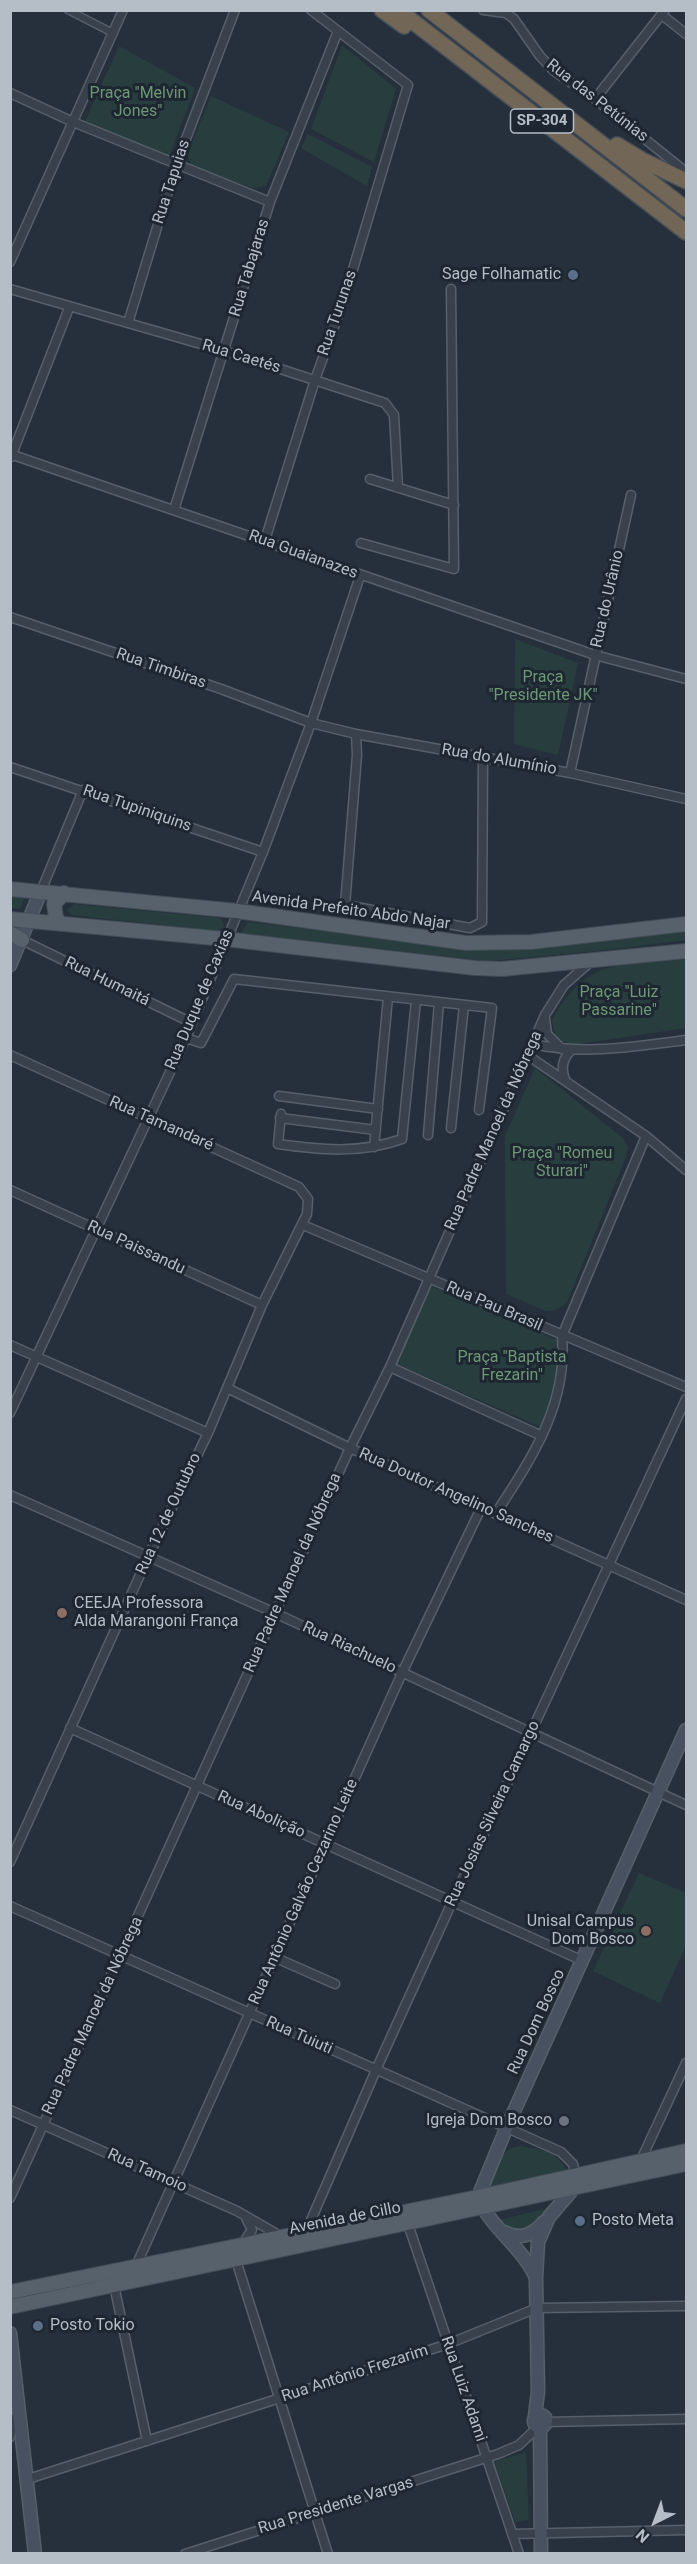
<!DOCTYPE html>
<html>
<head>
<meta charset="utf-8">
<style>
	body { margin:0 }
	#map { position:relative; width:697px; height:2564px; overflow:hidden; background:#25303c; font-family:Roboto,sans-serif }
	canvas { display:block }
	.frame { position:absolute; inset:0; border:12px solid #b5bdc7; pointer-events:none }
	.north { position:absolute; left:625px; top:2492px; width:60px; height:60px; -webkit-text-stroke:4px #1e2731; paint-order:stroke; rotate:222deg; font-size:16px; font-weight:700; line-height:24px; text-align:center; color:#b5bdc7 }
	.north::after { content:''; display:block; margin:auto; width:21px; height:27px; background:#b5bdc7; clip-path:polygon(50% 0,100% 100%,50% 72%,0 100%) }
</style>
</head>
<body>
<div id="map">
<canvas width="697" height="2564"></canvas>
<div class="frame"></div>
<div class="north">N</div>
</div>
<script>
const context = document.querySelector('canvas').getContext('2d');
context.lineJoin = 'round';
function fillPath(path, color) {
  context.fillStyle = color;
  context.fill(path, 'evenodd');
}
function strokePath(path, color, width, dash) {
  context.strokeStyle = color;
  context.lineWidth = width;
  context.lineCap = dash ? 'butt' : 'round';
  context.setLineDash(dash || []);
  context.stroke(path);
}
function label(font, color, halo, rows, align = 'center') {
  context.font = font + ' Roboto,sans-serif';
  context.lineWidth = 6;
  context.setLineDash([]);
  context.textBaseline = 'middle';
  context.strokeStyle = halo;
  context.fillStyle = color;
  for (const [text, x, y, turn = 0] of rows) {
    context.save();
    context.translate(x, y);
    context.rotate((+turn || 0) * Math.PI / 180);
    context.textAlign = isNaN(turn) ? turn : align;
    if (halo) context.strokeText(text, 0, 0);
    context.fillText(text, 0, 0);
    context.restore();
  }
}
const green = new Path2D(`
	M 342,45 L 396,89 L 374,162 L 311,129 Z
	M 119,46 L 195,88 L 168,160 L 83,126 Z
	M 211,96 L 289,132 L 266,186 L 253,188 L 193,168 L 187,155 Z
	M 308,134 L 372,167 L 367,186 L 301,148 Z
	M 515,639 L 578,663 L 558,755 L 514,744 Z
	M 11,895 L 25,897 L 20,909 L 11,908 Z
	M 74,904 L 219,918 L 223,921 L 224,927 L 217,931 L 72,915 L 67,910 Z
	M 248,922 L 484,950 L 686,929 L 686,940 L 597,951 L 488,961 L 241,933 Z
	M 686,959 L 686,1028 L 572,1045 C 559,1041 553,1034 552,1020 C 587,956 622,966 686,959 Z
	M 535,1068 L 623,1138 L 628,1147 L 626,1157 L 568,1300 C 562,1308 555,1311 546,1311 L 506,1294 L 505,1136 Z
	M 429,1285 L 558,1340 C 562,1372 552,1397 541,1427 L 397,1364 Z
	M 639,1873 L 686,1893 L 686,1945 L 660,2003 L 593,1971 Z
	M 521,2146 C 542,2150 558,2151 567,2172 L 486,2190 C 494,2172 498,2148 521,2146 Z
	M 552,2207 C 535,2223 521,2242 499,2220 Z
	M 526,2452 L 529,2520 L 515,2522 L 494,2462 Z`);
const pedestrian = new Path2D(`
	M 68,10 L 113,33`);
const minor = new Path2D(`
	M 483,10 L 506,13 L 514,19 L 540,56 L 554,71 L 595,99 L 686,172
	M 662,15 L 686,34
	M 10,93 L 73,122 L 270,202
	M 595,99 L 665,10
	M 10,262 L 123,10
	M 10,289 L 225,351 L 385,403 L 394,415 L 398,488
	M 128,323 L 176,165 L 235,10
	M 10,454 L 595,655 L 686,679
	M 11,457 L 69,308
	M 370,479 L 454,505
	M 174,510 L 270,202 L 338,31
	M 265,540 L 315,380 L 345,296 L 408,85 L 311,10
	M 361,543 L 454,569 L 451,289
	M 10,617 L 221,689 L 311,723 L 356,734 L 570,773 L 686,799
	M 356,734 L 357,755 L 345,905 L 470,928 L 482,922 L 483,757
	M 10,767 L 263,852
	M 570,773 L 631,495
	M 41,891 L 83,790
	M 22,940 L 192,1023
	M 545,1018 L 547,1034 L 562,1049
	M 186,1038 L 201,1043 L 234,979 L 492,1008 L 479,1110
	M 532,1044 C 585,1055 633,1047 686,1040
	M 10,1055 L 299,1187 L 308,1199 L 307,1214 L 262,1305 L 208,1433 L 149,1555 L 10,1862
	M 527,1055 L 646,1136 L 686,1170
	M 565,1080 C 561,1068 562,1060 571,1050
	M 279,1096 L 378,1109
	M 281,1114 L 278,1144 C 321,1150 360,1154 402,1139 L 416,1001
	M 280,1118 L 376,1130
	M 451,1128 L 464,1005
	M 428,1135 L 439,1003
	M 374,1147 L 388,997
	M 10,1190 L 262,1305
	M 303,1225 L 686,1387
	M 10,1345 L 208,1433
	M 390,1367 L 542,1436
	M 227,1388 L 350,1448 L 686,1600
	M 10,1413 L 186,1038 L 263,852 L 311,723 L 360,576
	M 10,1495 L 275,1613 L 686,1805
	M 496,1513 C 532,1458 568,1404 562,1336 L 646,1136
	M 70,1728 L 583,1961
	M 10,1906 L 561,2152 L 573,2164 L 576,2176
	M 276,1958 L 335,1984
	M 10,2110 L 237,2211 L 282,2237
	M 640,2162 L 686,2063
	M 10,2198 L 350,1448 L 390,1367 L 545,1015 L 564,985 L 589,963
	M 408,2224 L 519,2554
	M 305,2234 L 376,2070 L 453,1900 L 686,1399
	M 243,2243 L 252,2230 L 246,2218
	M 236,2260 L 328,2554
	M 135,2268 L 402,1673 L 482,1506
	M 114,2285 L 147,2441
	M 10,2418 L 13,2424 L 10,2437
	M 546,2422 L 686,2419
	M 28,2479 L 448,2344 L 537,2308 L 686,2306
	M 512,2534 L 686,2530
	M 185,2554 L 498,2454 L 519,2445 L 538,2427`);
const secondary = new Path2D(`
	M 10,965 L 41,891
	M 504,2232 C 520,2240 532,2236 544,2222
	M 536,2278 C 522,2246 490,2228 478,2197 L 506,2129 L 686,1730
	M 10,2333 L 35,2554
	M534 2421a6 6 0 1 1 12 0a6 6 0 1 1-12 0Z
	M 535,2416 L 538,2392 L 536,2278 L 538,2242 L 549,2217 L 573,2189
	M 540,2427 L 541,2554`);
const primary = new Path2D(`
	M 10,889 L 237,911 L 466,943 L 531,942 L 686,924
	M 10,919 L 225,939 L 475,968 L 502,969 L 686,951
	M 61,924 L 56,918 L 54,904 L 64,893
	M 10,933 L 22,940
	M 10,2292 L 478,2197 L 686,2151
	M 10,2307 L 686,2164`);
const motorway = new Path2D(`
	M 382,10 L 404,26
	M 398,10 L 686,232
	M 429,10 L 686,209
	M 617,145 L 642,160 L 686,181`);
const markers = [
	[573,275,6,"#5c6f8a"],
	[62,1613,6,"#8d6e63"],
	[646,1931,6,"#8d6e63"],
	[564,2121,6,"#6b7280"],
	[580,2221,6,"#5c6f8a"],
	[38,2326,6,"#5c6f8a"]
];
const shields = [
	[542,121,63]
];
const shieldNames = [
	["SP-304",542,121]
];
const parkNames = [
	["Praça \"Melvin",138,94],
	["Jones\"",138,112],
	["Praça",543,678],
	["\"Presidente JK\"",543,696],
	["Praça \"Luiz",619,993],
	["Passarine\"",619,1011],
	["Praça \"Romeu",562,1154],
	["Sturari\"",562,1172],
	["Praça \"Baptista",512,1358],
	["Frezarin\"",512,1376]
];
const streetNames = [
	["Rua das Petúnias",597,101,38],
	["Rua Tapuias",172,182,-72],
	["Rua Tabajaras",250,268,-73],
	["Rua Turunas",338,313,-71],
	["Rua Caetés",241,357,17],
	["Rua Guaianazes",303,555,20],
	["Rua do Urânio",608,599,-77],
	["Rua Timbiras",161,669,19],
	["Rua do Alumínio",499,760,10],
	["Rua Tupiniquins",137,809,19],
	["Avenida Prefeito Abdo Najar",351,911,8],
	["Rua Humaitá",107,982,26],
	["Rua Duque de Caxias",200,1000,-67],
	["Rua Tamandaré",161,1124,24],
	["Rua Padre Manoel da Nóbrega",494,1131,-66],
	["Rua Paissandu",136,1248,25],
	["Rua Pau Brasil",494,1307,23],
	["Rua Doutor Angelino Sanches",456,1496,24],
	["Rua 12 de Outubro",169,1514,-65],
	["Rua Padre Manoel da Nóbrega",293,1573,-66],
	["Rua Riachuelo",349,1648,25],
	["Rua Josias Silveira Camargo",493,1814,-65],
	["Rua Abolição",261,1815,24],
	["Rua Antônio Galvão Cezarino Leite",304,1892,-66],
	["Rua Padre Manoel da Nóbrega",93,2016,-65],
	["Rua Dom Bosco",537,2022,-65],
	["Rua Tuiuti",299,2036,24],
	["Rua Tamoio",147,2171,24],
	["Avenida de Cillo",345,2219,-11],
	["Rua Antônio Frezarim",355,2374,-18],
	["Rua Luiz Adami",463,2389,71],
	["Rua Presidente Vargas",336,2506,-17]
];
const poiNames = [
	["Sage Folhamatic",561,275],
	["CEEJA Professora",74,1604,"left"],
	["Alda Marangoni França",74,1622,"left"],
	["Unisal Campus",634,1922],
	["Dom Bosco",634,1940],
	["Igreja Dom Bosco",552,2121],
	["Posto Meta",592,2221,"left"],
	["Posto Tokio",50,2326,"left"]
];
fillPath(green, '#283e3e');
strokePath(pedestrian, '#57606a', 9);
strokePath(minor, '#57606a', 11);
strokePath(secondary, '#57606a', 15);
strokePath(primary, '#424b55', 16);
strokePath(motorway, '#444d57', 18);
strokePath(pedestrian, '#39424c', 6);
strokePath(minor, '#39424c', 8);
strokePath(secondary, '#47515f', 12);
strokePath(primary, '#57616c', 14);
strokePath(motorway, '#726656', 15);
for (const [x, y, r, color] of markers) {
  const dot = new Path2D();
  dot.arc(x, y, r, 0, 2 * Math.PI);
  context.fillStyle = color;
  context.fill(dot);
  strokePath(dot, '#1e2731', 2);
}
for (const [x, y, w] of shields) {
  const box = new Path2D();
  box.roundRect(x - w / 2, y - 12, w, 24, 4.5);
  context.fillStyle = '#1e2731';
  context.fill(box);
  strokePath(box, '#b5bdc7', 1.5);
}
label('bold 15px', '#b5bdc7', null, shieldNames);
label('16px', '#6d9775', '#1e2731', parkNames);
label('16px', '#b5bdc7', '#1e2731', streetNames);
label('16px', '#b5bdc7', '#1e2731', poiNames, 'right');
</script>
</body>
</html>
